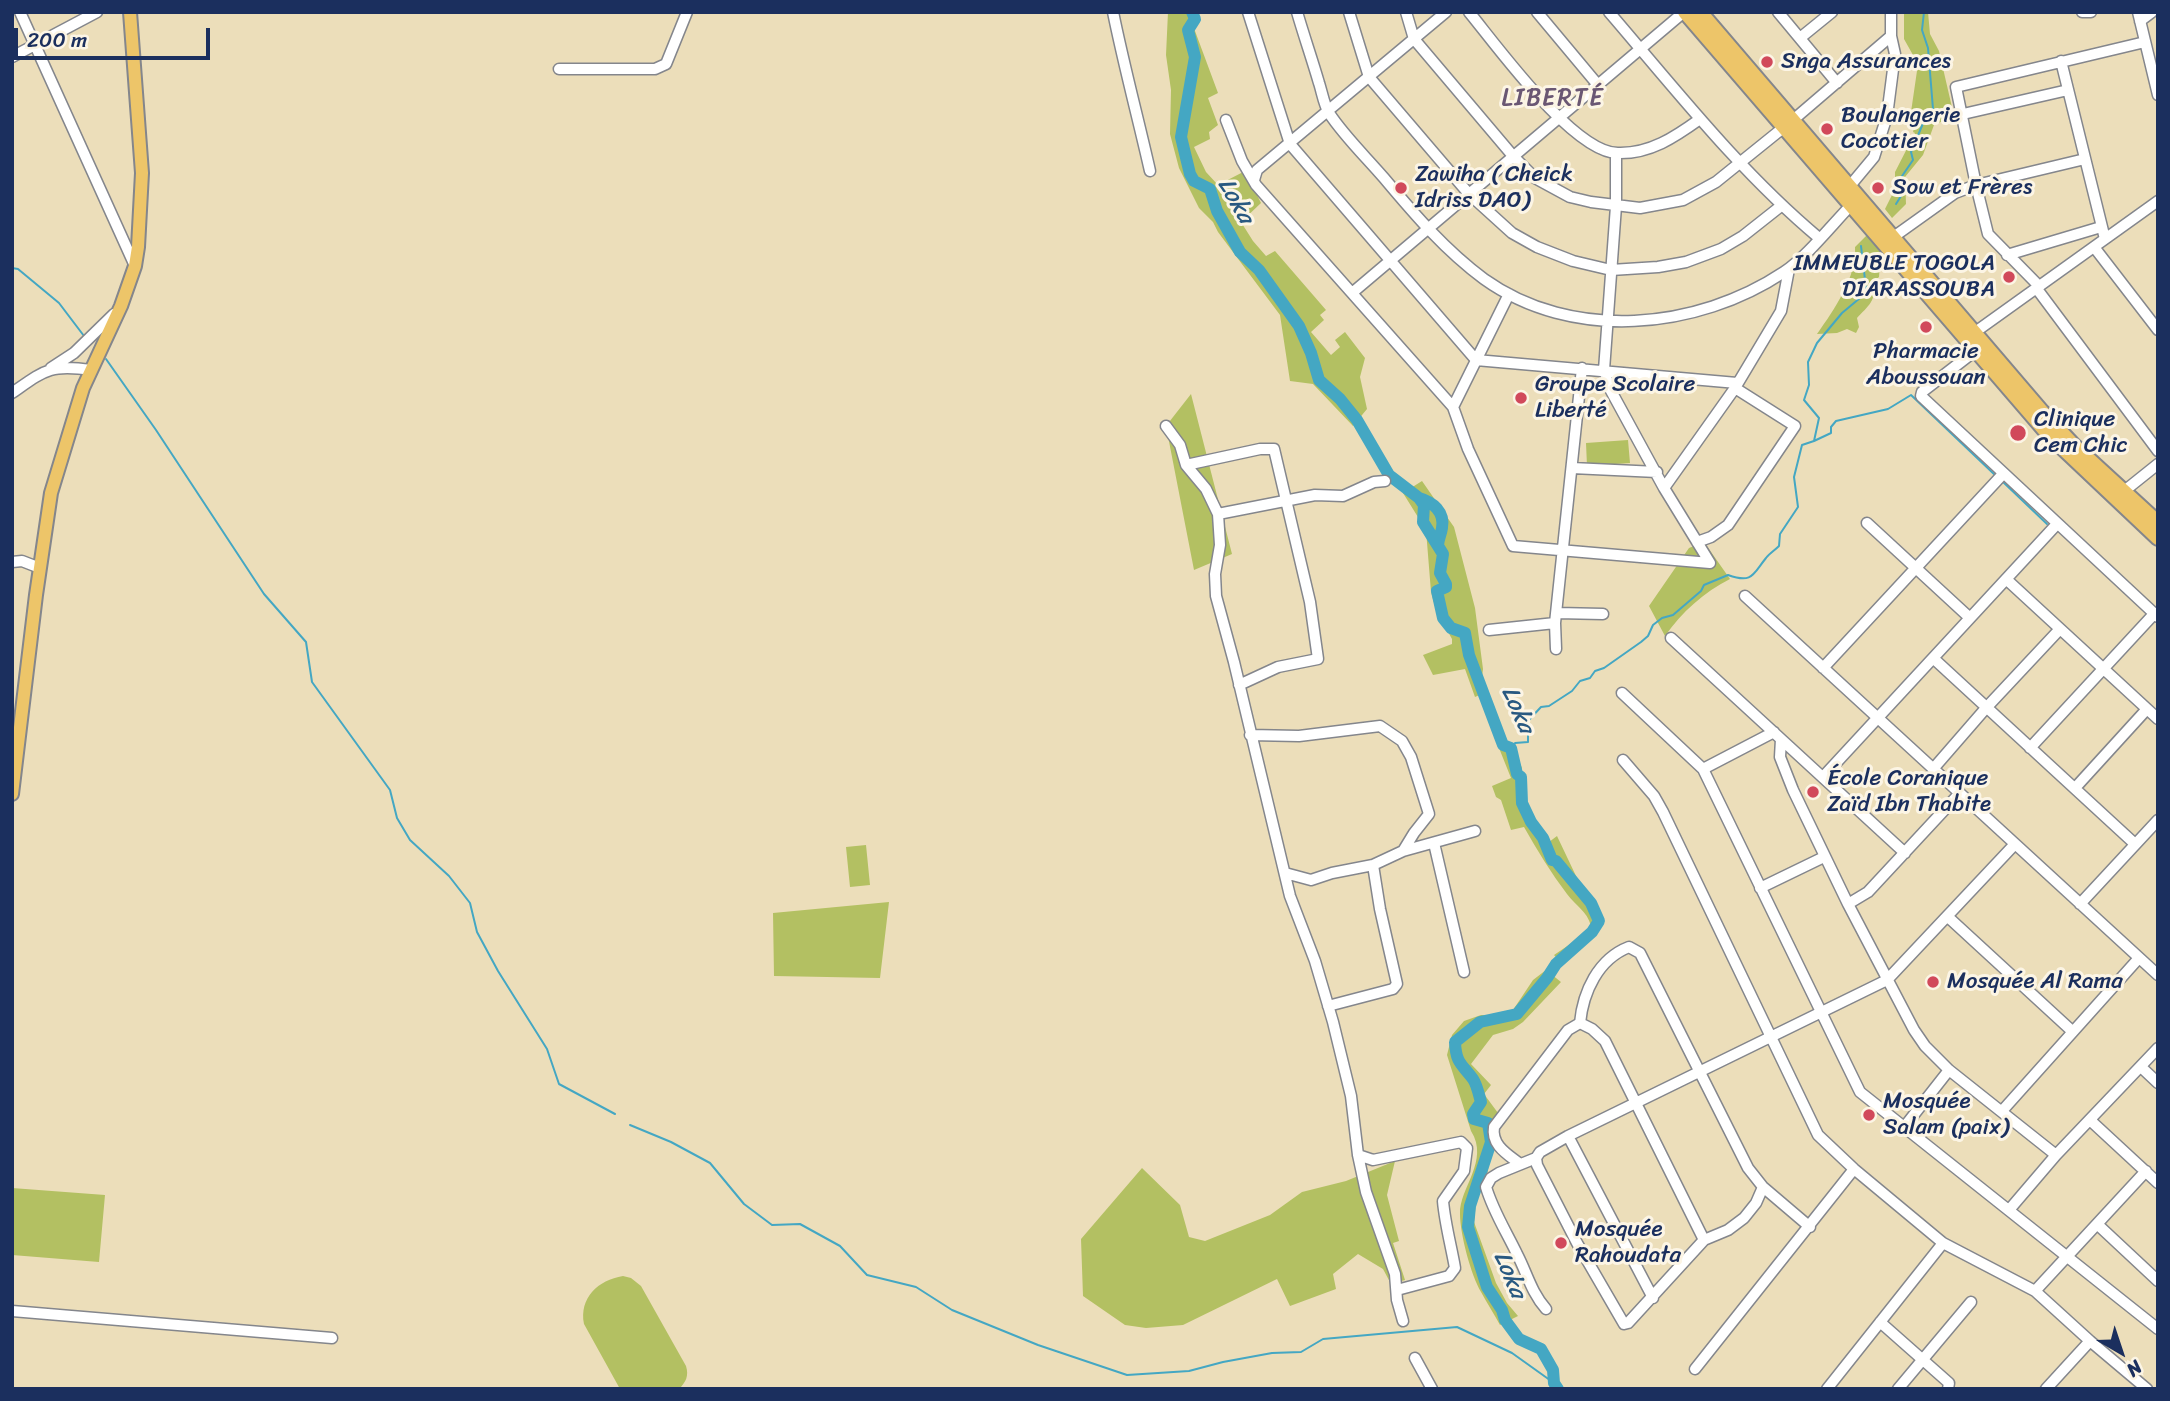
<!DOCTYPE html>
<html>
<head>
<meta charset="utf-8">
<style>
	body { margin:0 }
	#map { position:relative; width:2170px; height:1401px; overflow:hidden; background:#ecdeba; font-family:Sriracha,sans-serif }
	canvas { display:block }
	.frame { position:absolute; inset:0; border:14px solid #1b2f5e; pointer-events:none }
	.north { position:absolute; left:2086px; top:1317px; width:70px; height:70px; -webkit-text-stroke:5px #fcf5e5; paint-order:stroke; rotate:141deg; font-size:19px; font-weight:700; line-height:28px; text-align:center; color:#1b2f5e }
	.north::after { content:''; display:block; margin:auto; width:24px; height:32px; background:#1b2f5e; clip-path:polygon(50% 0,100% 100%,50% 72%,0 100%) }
	.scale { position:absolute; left:14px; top:28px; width:196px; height:32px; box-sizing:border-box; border:4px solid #1b2f5e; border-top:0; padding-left:9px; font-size:21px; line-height:24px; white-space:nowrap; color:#1b2f5e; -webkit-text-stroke:5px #fcf5e5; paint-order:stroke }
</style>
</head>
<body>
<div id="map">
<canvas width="2170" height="1401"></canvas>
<div class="frame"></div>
<div class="north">N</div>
<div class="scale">200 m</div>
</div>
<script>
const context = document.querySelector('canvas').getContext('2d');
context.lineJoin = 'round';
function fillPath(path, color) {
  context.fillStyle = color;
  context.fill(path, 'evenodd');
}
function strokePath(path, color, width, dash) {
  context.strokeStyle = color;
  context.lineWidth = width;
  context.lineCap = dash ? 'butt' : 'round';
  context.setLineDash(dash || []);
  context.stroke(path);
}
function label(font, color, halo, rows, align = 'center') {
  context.font = font + ' Sriracha,sans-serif';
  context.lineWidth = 6;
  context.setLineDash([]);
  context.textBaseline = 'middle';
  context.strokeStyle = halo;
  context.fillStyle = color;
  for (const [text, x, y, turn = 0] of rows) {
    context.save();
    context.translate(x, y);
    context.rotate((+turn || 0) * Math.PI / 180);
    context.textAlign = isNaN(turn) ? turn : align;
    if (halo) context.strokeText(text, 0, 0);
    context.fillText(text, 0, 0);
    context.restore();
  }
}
const green = new Path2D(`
	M 1168,12 L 1195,12 L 1195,31 L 1218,93 L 1208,98 L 1218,125 L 1209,132 L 1210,139 L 1194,147 L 1206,172 L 1218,185 L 1245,171 L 1261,203 L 1241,222 L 1253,241 L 1266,256 L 1275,251 L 1326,310 L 1320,315 L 1324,320 L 1311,332 L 1331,355 L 1340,347 L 1335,340 L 1345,332 L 1365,358 L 1360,377 L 1367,409 L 1353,426 L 1313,384 L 1290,381 L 1280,315 L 1218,232 L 1213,222 L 1199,208 L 1179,168 L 1170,134 L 1171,90 L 1166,55 Z
	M 1904,12 L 1928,12 L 1930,34 L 1939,51 L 1954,116 L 1934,125 L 1923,155 L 1905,177 L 1906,204 L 1892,218 L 1885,209 L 1895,189 L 1895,172 L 1915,133 L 1913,132 L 1918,114 L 1911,112 L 1918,64 L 1904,39 Z
	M 1869,233 L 1881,248 L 1879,277 L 1871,284 C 1879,299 1867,307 1857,318 L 1859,327 L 1856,333 L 1847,329 L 1837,333 L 1817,334 C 1834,310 1857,277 1855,247 Z
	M 1191,394 L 1232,554 L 1194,570 L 1166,426 Z
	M 1628,440 L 1630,463 L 1587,466 L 1586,443 Z
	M 1422,481 L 1454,527 L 1475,608 L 1483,669 L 1481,685 L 1484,693 L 1475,697 L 1465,669 L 1433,675 L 1423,655 L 1452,644 L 1452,639 L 1436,610 L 1431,592 L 1426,530 L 1403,493 Z
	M 1704,542 L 1730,579 C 1704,592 1682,612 1665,636 L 1649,606 L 1689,548 Z
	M 1511,742 L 1522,768 L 1520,785 L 1531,819 L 1549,842 L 1557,836 L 1586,897 L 1602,918 L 1595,931 L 1562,964 L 1554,955 L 1588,932 L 1591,926 C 1587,911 1576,906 1567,894 C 1551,873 1537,850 1524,827 L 1511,830 L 1501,800 L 1496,797 L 1492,786 L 1511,778 L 1499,748 Z
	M 866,845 L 870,885 L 850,887 L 846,847 Z
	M 889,902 L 880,978 L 774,976 L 773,913 Z
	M 1546,970 L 1561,982 L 1523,1022 L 1513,1029 L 1493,1035 L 1471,1064 L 1491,1085 L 1484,1094 L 1498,1113 L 1487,1175 L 1477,1193 L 1474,1222 L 1496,1283 L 1507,1303 L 1518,1316 L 1500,1325 C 1494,1314 1487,1303 1481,1292 C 1471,1275 1460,1234 1460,1214 C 1459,1188 1490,1161 1471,1131 L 1447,1055 L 1452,1035 L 1464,1021 L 1481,1015 L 1501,1015 L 1513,1010 L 1533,980 Z
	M 1395,1161 L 1387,1195 L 1399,1241 L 1393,1243 L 1405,1280 L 1391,1284 L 1383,1269 L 1358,1254 L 1333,1274 L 1336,1289 L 1290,1306 L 1277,1279 L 1183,1325 L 1146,1328 L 1125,1325 L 1083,1296 L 1081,1239 L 1142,1168 L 1180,1205 L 1189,1237 L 1205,1241 L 1270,1215 L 1302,1192 L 1346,1181 Z
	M 12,1188 L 105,1195 L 99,1262 L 12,1255 Z
	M 623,1276 L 631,1278 L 641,1286 L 686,1366 C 689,1376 686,1382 679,1389 L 620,1389 L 584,1324 C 579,1298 598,1280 623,1276 Z`);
const stream = new Path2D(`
	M 1896,204 L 1901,196 L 1900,179 L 1913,160 L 1911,152 L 1924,121 L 1933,109 L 1928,48 L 1922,30 L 1924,12
	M 12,268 L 18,269 L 59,303 L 84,336
	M 106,359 L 156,430 L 264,594 L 306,642 L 312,682 L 390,790 L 397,818 L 410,840 L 449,876 L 470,903 L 477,932 L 498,971 L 547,1049 L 559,1084 L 615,1114
	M 1814,441 L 1831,433 L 1831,427 L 1836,421 L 1888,409 L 1911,395 L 1995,475
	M 2002,481 L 2047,524
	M 1511,748 L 1515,743 L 1528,742 L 1528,721 L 1541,707 L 1549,706 L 1572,691 L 1580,681 L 1590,678 L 1595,671 L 1604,668 L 1641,642 L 1648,636 L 1653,625 L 1662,618 L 1673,615 L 1701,591 L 1704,585 L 1728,575 C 1753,584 1753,574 1766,558 C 1769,554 1775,550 1779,546 L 1780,534 L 1798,507 L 1794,477 L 1802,445 L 1814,441 L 1819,418 L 1804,400 L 1809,385 L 1808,362 L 1817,343 L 1842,313 L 1860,298 L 1866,288 L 1861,246
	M 630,1125 L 671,1142 L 710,1163 L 744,1204 L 772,1225 L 800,1224 L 840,1246 L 867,1275 L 916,1287 L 952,1310 L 1038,1345 L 1127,1375 L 1189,1371 L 1223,1362 L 1272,1353 L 1301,1352 L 1323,1339 L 1457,1327 L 1512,1353 L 1554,1383`);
const river = new Path2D(`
	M 1192,12 L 1195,19 L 1188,30 L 1195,57 L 1181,137 L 1190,174 L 1194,181 L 1210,189 L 1217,211 L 1240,252 L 1259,270 L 1299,326 L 1311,353 L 1319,380 L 1340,399 L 1357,420 L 1389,475 L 1419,498 L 1424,505 L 1423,522 L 1443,554 L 1440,573 L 1446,584 L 1446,587 L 1437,591 L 1443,618 L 1451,628 L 1465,633 L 1469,655 L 1503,745 L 1511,748 L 1517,774 L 1521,777 L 1522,803 L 1531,822 L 1543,838 L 1552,860 L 1556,861 L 1591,903 L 1599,921 L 1592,932 L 1556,964 L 1547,978 L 1517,1014 L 1480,1022 L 1455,1042 C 1456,1064 1462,1064 1473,1079 C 1477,1085 1479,1095 1481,1102 L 1473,1114 L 1474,1119 L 1488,1123 L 1491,1142 L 1470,1206 L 1468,1227 L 1487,1287 L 1502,1310 L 1505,1320 L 1519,1339 L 1541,1349 L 1553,1370 L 1554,1383 L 1558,1389
	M 1419,498 C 1433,502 1445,512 1442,528 C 1441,535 1438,539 1438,546`);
const minor = new Path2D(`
	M 20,12 L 135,266
	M 1113,12 C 1124,66 1138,118 1150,171
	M 1248,12 L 1290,144 L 1476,360 L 1737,383
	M 1297,12 C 1304,36 1312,59 1319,83 C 1322,92 1324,105 1329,113 C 1344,136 1366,157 1384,178 C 1415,215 1445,250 1484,279 C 1572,342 1697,330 1784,272 C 1807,257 1834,222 1855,201
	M 1349,12 L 1369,77 L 1469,194 L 1512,233 L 1537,247 L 1573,261 L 1611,270 L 1658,267 L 1686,262 L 1721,249 L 1743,236 L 1781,206
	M 1406,12 L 1414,39 L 1513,156 L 1535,178 L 1570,197 L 1591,202 L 1640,208 L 1683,200 L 1716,182 L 1783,128
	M 1469,12 C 1497,46 1574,153 1618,153 C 1650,154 1675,137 1700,119
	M 1537,12 L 1598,85
	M 1609,12 C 1676,90 1740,172 1819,238
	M 1778,12 L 1837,83
	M 2082,12 L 2091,12
	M 2138,12 L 2158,95
	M 2140,21 L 2152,12
	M 1800,38 L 1832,12
	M 12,57 L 97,12
	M 2061,61 L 2105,239
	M 559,69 L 655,69 L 666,64 L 687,12
	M 1963,114 L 2068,90
	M 1226,120 L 1242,161 L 1256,185 L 1453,407 L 1468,449 L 1513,546 L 1710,563
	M 1793,120 L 1891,36
	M 1616,154 L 1616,206 L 1604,370 L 1610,389 L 1664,488 L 1710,563
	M 1254,180 L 1257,170 L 1446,12
	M 1849,187 L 1874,157 L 1887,116 L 1895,54 L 1891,36 L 1891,12
	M 1892,238 L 1955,193 L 1976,185 L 2085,159
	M 2094,247 L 2158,330
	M 2007,255 L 2101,227
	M 2039,286 L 1988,234 L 1976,185 L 1956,87 L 2145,42
	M 2037,289 L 2158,451
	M 1352,293 L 1684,12
	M 1971,335 L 2158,201
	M 1975,351 L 1922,392 L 1921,396 L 2158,617
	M 51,368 L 74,353 L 114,314
	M 12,393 C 45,370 50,364 91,370
	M 1453,407 L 1509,294
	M 1166,426 L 1180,445 L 1186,465 L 1206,489 L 1218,514 L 1220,545 L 1215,574 L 1216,596 L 1234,662 L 1290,896 L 1315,961 L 1333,1022 L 1351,1096 L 1358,1155 L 1366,1192 L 1395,1274 L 1397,1300 L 1403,1321
	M 1186,465 L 1260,449 L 1274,449 L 1310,602 L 1318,659 L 1278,667 L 1239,685
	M 1572,468 L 1657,472
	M 1664,488 L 1735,388 L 1781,311 L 1789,269
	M 2123,492 L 2158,464
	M 1218,514 L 1315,495 L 1343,496 L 1374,482 L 1385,481
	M 1867,523 L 1970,618
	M 1697,542 L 1711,537 L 1728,525 L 1795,426 L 1735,388
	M 12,562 L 22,561 L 40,568
	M 2006,579 L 2158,719
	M 1745,596 L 2158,975
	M 1557,613 L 1603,614
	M 1489,630 L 1555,623
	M 1671,638 L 1905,853
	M 1556,649 L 1555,623 L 1582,368
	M 1933,658 L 2135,844
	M 1823,668 L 2003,474
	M 1622,693 L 1703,769 L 1860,1092 L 2158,1329
	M 1250,735 L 1299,736 L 1380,726 L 1402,741 L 1411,757 L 1429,814 L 1414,833 L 1403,851
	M 1781,739 L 1780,757 L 1793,790 L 1848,904 L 1914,1030 L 1925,1046 L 1949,1070 L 2056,1155
	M 2030,748 L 2154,614
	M 1623,760 L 1654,796 L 1663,812 L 1818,1135 L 1854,1169 L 1943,1243 L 2035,1291 L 2090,1341 L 2147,1389
	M 1703,769 L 1774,732
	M 1933,769 L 1986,708 L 2060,629
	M 1823,777 L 2057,524
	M 2075,788 L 2147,709
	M 1434,843 L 1464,972
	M 1285,873 L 1311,880 L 1332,873 L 1373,865 L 1403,851 L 1475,831
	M 1760,888 L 1824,857
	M 1848,904 L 1868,892 L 1960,793
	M 2080,904 L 2158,820
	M 1948,917 L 2072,1031
	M 1328,1006 L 1393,989 L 1397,984 L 1380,909 L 1373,865
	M 1580,1023 C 1583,992 1598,959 1629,947 L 1640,953 L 1748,1168 L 1763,1187 L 1810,1227
	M 1580,1023 L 1592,1029 L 1605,1041 L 1704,1240
	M 2141,1067 L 2158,1083
	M 2002,1111 L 2139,958
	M 2091,1121 L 2158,1183
	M 1905,1126 L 1949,1070
	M 1568,1136 L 1653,1298
	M 1358,1155 L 1373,1160 L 1461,1142 L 1467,1148 L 1464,1171 L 1443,1201 C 1445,1224 1451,1245 1455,1268 L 1449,1276 L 1397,1290
	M 1536,1158 L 1537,1165 L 1577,1243 L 1624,1324 L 1628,1323 L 1704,1240 L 1728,1230 L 1744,1218 L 1756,1203 L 1763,1187
	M 1520,1164 C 1507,1154 1491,1145 1494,1127 L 1568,1030 L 1580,1023
	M 2009,1210 L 2056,1155 L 2158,1048
	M 2097,1224 L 2158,1281
	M 2035,1291 L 2146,1171
	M 1546,1309 C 1531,1292 1527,1273 1517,1254 C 1506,1231 1493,1211 1486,1187 L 1491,1178 L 1499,1173 L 1536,1158 L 1540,1152 L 1568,1136 L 1887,980 L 2015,844
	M 12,1311 L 332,1338
	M 1880,1322 L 1949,1383 L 1948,1389
	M 1415,1358 L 1432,1389
	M 1695,1369 L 1854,1169
	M 1827,1389 L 1943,1243
	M 1898,1389 L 1971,1302
	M 2046,1389 L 2090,1341`);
const major = new Path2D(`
	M 12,794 L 36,595 L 51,493 L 83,388 L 121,306 L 135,266 L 138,247 L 142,173 L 130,12`);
const highway = new Path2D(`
	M 1685,12 L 2049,435 L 2158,538
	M 1700,12 L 2042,412 L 2074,446 L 2158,523`);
const markers = [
	[1767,62,7,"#d1495b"],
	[1827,129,7,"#d1495b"],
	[1401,188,7,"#d1495b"],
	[1878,188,7,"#d1495b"],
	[2009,277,7,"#d1495b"],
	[1926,327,7,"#d1495b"],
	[1521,398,7,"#d1495b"],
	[2018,433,9,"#d1495b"],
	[1813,792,7,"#d1495b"],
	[1933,982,7,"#d1495b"],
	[1869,1115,7,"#d1495b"],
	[1561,1243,7,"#d1495b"]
];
const poiNames = [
	["Snga Assurances",1781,62],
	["Boulangerie",1841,116],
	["Cocotier",1841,142],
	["Zawiha ( Cheick",1415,175],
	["Idriss DAO)",1415,201],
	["Sow et Frères",1892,188],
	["IMMEUBLE TOGOLA",1995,264,"right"],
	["DIARASSOUBA",1995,290,"right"],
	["Pharmacie",1926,352,"center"],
	["Aboussouan",1926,378,"center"],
	["Groupe Scolaire",1535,385],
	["Liberté",1535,411],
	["Clinique",2034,420],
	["Cem Chic",2034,446],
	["École Coranique",1827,779],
	["Zaïd Ibn Thabite",1827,805],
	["Mosquée Al Rama",1947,982],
	["Mosquée",1883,1102],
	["Salam (paix)",1883,1128],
	["Mosquée",1575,1230],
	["Rahoudata",1575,1256]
];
const neighbourhoodNames = [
	["LIBERTÉ",1553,99]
];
const waterNames = [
	["Loka",1235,201,60],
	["Loka",1517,710,66],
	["Loka",1509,1275,67]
];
fillPath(green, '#b3c062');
strokePath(stream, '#44a7c3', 2);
strokePath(river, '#44a7c3', 12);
strokePath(minor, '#84868c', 13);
strokePath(major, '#84868c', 16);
strokePath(highway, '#84868c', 18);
strokePath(minor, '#fff', 10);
strokePath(major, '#edc569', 12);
strokePath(highway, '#edc569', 14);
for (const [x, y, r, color] of markers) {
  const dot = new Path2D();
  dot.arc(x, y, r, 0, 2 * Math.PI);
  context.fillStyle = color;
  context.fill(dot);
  strokePath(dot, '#fcf5e5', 2.5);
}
label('23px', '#1b2f5e', '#fcf5e5', poiNames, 'left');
context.letterSpacing = '2px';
label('24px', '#6a5773', '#fcf5e5', neighbourhoodNames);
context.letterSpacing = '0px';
label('italic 24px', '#295981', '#fcf5e5', waterNames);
</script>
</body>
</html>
